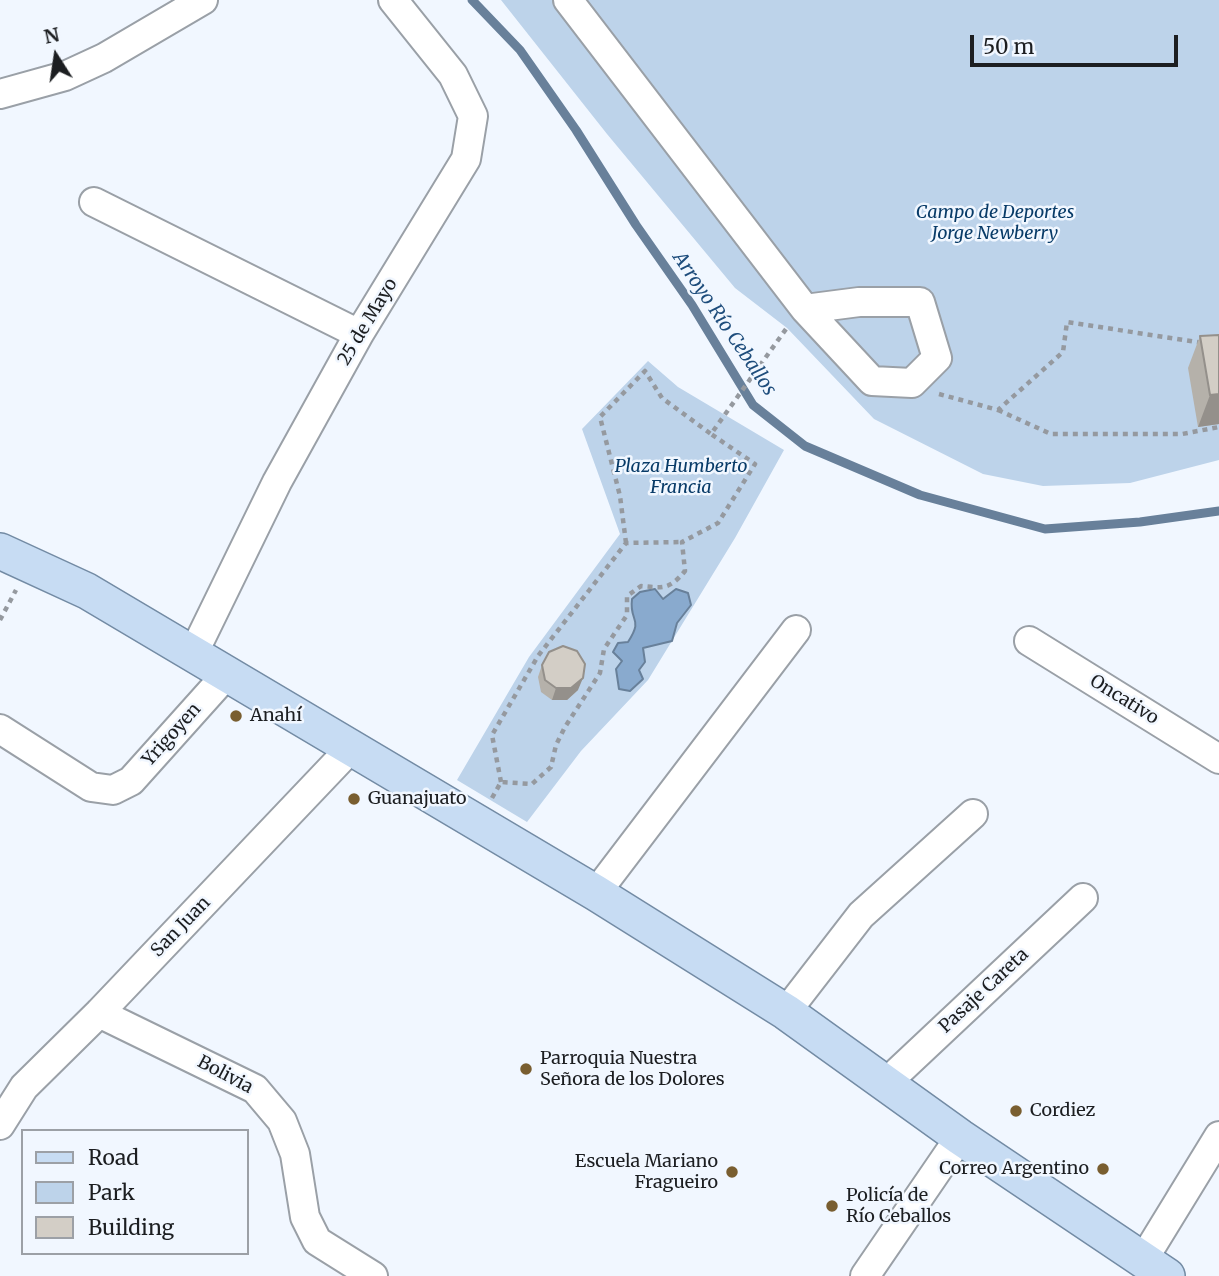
<!DOCTYPE html>
<html>
<head>
<meta charset="utf-8">
<style>
	body { margin:0 }
	#map { position:relative; width:1219px; height:1276px; overflow:hidden; background:#f1f7ff; font-family:Merriweather,serif }
	canvas { display:block }
	.legend { position:absolute; left:21px; top:1129px; width:228px; height:126px; box-sizing:border-box; background:#f1f7ff; border:2px solid #9ca0a6; margin:0; padding:9px 12px; list-style:none; font-size:21px; color:#1c1e21 }
	.legend li { display:flex; align-items:center; gap:14px; height:35px }
	.legend b { width:35px; border:2px solid #9ca0a6 }
	.north { position:absolute; left:21px; top:21px; width:70px; height:70px; -webkit-text-stroke:5px #f1f7ff; paint-order:stroke; rotate:348deg; font-size:19px; font-weight:700; line-height:28px; text-align:center; color:#1c1e21 }
	.north::after { content:''; display:block; margin:auto; width:24px; height:32px; background:#1c1e21; clip-path:polygon(50% 0,100% 100%,50% 72%,0 100%) }
	.scale { position:absolute; left:970px; top:35px; width:208px; height:32px; box-sizing:border-box; border:4px solid #1c1e21; border-top:0; padding-left:9px; font-size:21px; line-height:24px; white-space:nowrap; color:#1c1e21; -webkit-text-stroke:5px #f1f7ff; paint-order:stroke }
</style>
</head>
<body>
<div id="map">
<canvas width="1219" height="1276"></canvas>
<ul class="legend">
<li><b style="height:9px;background:#c7dcf3"></b>Road</li>
<li><b style="height:19px;background:#bdd3ea"></b>Park</li>
<li><b style="height:19px;background:#d3cec6"></b>Building</li>
</ul>
<div class="north">N</div>
<div class="scale">50 m</div>
</div>
<script>
const context = document.querySelector('canvas').getContext('2d');
context.lineJoin = 'round';
function fillPath(path, color) {
  context.fillStyle = color;
  context.fill(path, 'evenodd');
}
function strokePath(path, color, width, dash) {
  context.strokeStyle = color;
  context.lineWidth = width;
  context.lineCap = dash ? 'butt' : 'round';
  context.setLineDash(dash || []);
  context.stroke(path);
}
function label(font, color, halo, rows, align = 'center') {
  context.font = font + ' Merriweather,serif';
  context.lineWidth = 5;
  context.setLineDash([]);
  context.textBaseline = 'middle';
  context.strokeStyle = halo;
  context.fillStyle = color;
  for (const [text, x, y, turn = 0] of rows) {
    context.save();
    context.translate(x, y);
    context.rotate((+turn || 0) * Math.PI / 180);
    context.textAlign = isNaN(turn) ? turn : align;
    if (halo) context.strokeText(text, 0, 0);
    context.fillText(text, 0, 0);
    context.restore();
  }
}
const green = new Path2D(`
	M 501,0 L 1219,0 L 1219,460 L 1130,483 L 1043,486 L 983,474 L 874,419 L 787,328 L 735,288 L 607,134 Z
	M 648,361 L 678,387 L 784,450 L 735,538 L 648,680 L 581,751 L 527,822 L 457,780 L 529,657 L 620,534 L 582,429 Z`);
const water = new Path2D(`
	M 655,589 L 663,599 L 676,589 L 688,593 L 691,605 L 677,623 L 672,641 L 643,648 L 645,662 L 639,670 L 643,679 L 630,691 L 619,689 L 616,669 L 622,661 L 613,652 L 618,643 L 628,642 C 644,617 629,623 632,599 L 640,592 Z`);
const stream = new Path2D(`
	M 472,0 L 520,50 L 576,130 L 636,225 L 692,305 L 753,405 L 805,446 L 920,495 L 1045,529 L 1140,522 L 1219,511`);
const path = new Path2D(`
	M 939,394 L 998,410 L 1063,352 L 1067,322 L 1203,343
	M 998,410 L 1051,434 L 1182,434 L 1219,427
	M 626,543 L 620,496 L 600,417 L 645,371 L 662,398 L 711,434
	M 0,620 L 16,590
	M 501,782 L 492,735 L 538,656 L 626,543 L 682,542
	M 492,798 L 501,782 L 532,784 L 551,767 L 556,745 L 565,727 L 600,673 L 604,649 L 627,615 L 627,596 L 641,586 C 663,588 669,590 685,571 L 682,542 L 718,523 L 755,464 L 711,434 L 786,329`);
const minor = new Path2D(`
	M 568,0 L 805,309 L 872,381 L 912,383 L 937,358 L 920,302 L 859,302 L 805,309
	M 0,94 L 65,76 L 104,58 L 203,0
	M 94,202 L 359,334
	M 1029,641 L 1219,759
	M 193,654 L 277,482 L 359,334 L 466,159 L 473,116 L 453,75 L 393,0
	M 0,729 L 91,787 L 113,790 L 131,781 L 227,674
	M 596,893 L 796,630
	M 786,1012 L 861,915 L 973,814
	M 99,1013 L 255,1089 L 282,1121 L 295,1154 L 305,1217 L 317,1241 L 373,1276
	M 885,1084 L 1083,898
	M 0,1125 L 24,1087 L 99,1013 L 351,748
	M 1143,1260 L 1219,1136
	M 865,1276 L 960,1137`);
const major = new Path2D(`
	M 0,551 L 87,591 L 596,893 L 786,1012 L 960,1137 L 1167,1276`);
const wall = new Path2D(`
	M 1200,336 L 1219,424 L 1198,427 L 1188,368 Z
	M 542,665 L 578,690 L 567,700 L 552,700 L 541,692 L 538,677 Z`);
const shadedWall = new Path2D(`
	M 1219,394 L 1219,424 L 1198,427 L 1210,395 Z
	M 583,678 L 578,690 L 567,700 L 552,700 L 556,688 Z`);
const building = new Path2D(`
	M 1219,335 L 1219,394 L 1210,395 L 1200,336 Z
	M 563,646 L 577,651 L 585,664 L 583,678 L 571,688 L 556,688 L 545,680 L 542,665 L 549,652 Z`);
const markers = [
	[236,716,7,"#795e30"],
	[354,799,7,"#795e30"],
	[526,1069,7,"#795e30"],
	[1016,1111,7,"#795e30"],
	[1103,1169,7,"#795e30"],
	[732,1172,7,"#795e30"],
	[832,1206,7,"#795e30"]
];
const parkNames = [
	["Campo de Deportes",995,213],
	["Jorge Newberry",995,234],
	["Plaza Humberto",681,467],
	["Francia",681,488]
];
const streetNames = [
	["25 de Mayo",368,322,-59],
	["Oncativo",1124,700,32],
	["Yrigoyen",172,735,-48],
	["San Juan",181,927,-46],
	["Pasaje Careta",984,991,-43],
	["Bolivia",225,1075,28]
];
const poiNames = [
	["Anahí",250,716],
	["Guanajuato",368,799],
	["Parroquia Nuestra",540,1059],
	["Señora de los Dolores",540,1080],
	["Cordiez",1030,1111],
	["Escuela Mariano",718,1162,"right"],
	["Fragueiro",718,1183,"right"],
	["Correo Argentino",1089,1169,"right"],
	["Policía de",846,1196],
	["Río Ceballos",846,1217]
];
const waterNames = [
	["Arroyo Río Ceballos",724,324,56]
];
fillPath(green, '#bdd3ea');
fillPath(water, '#89aace');
strokePath(water, '#68809a', 2);
strokePath(stream, '#68809a', 9);
strokePath(minor, '#9aa0a7', 32);
strokePath(major, '#738ba4', 38);
strokePath(path, '#95999f', 4.5, [5, 5]);
strokePath(minor, '#fff', 28);
strokePath(major, '#c7dcf3', 35);
fillPath(wall, '#b5b1aa');
fillPath(shadedWall, '#94908b');
fillPath(building, '#d3cec6');
strokePath(building, '#94908b', 2);
for (const [x, y, r, color] of markers) {
  const dot = new Path2D();
  dot.arc(x, y, r, 0, 2 * Math.PI);
  context.fillStyle = color;
  context.fill(dot);
  strokePath(dot, '#f1f7ff', 2.5);
}
label('italic 18px', '#083b68', '#f1f7ff', parkNames);
label('18px', '#1c1e21', '#f1f7ff', streetNames);
label('18px', '#1c1e21', '#f1f7ff', poiNames, 'left');
label('italic 19px', '#1e4d7c', '#f1f7ff', waterNames);
</script>
</body>
</html>
